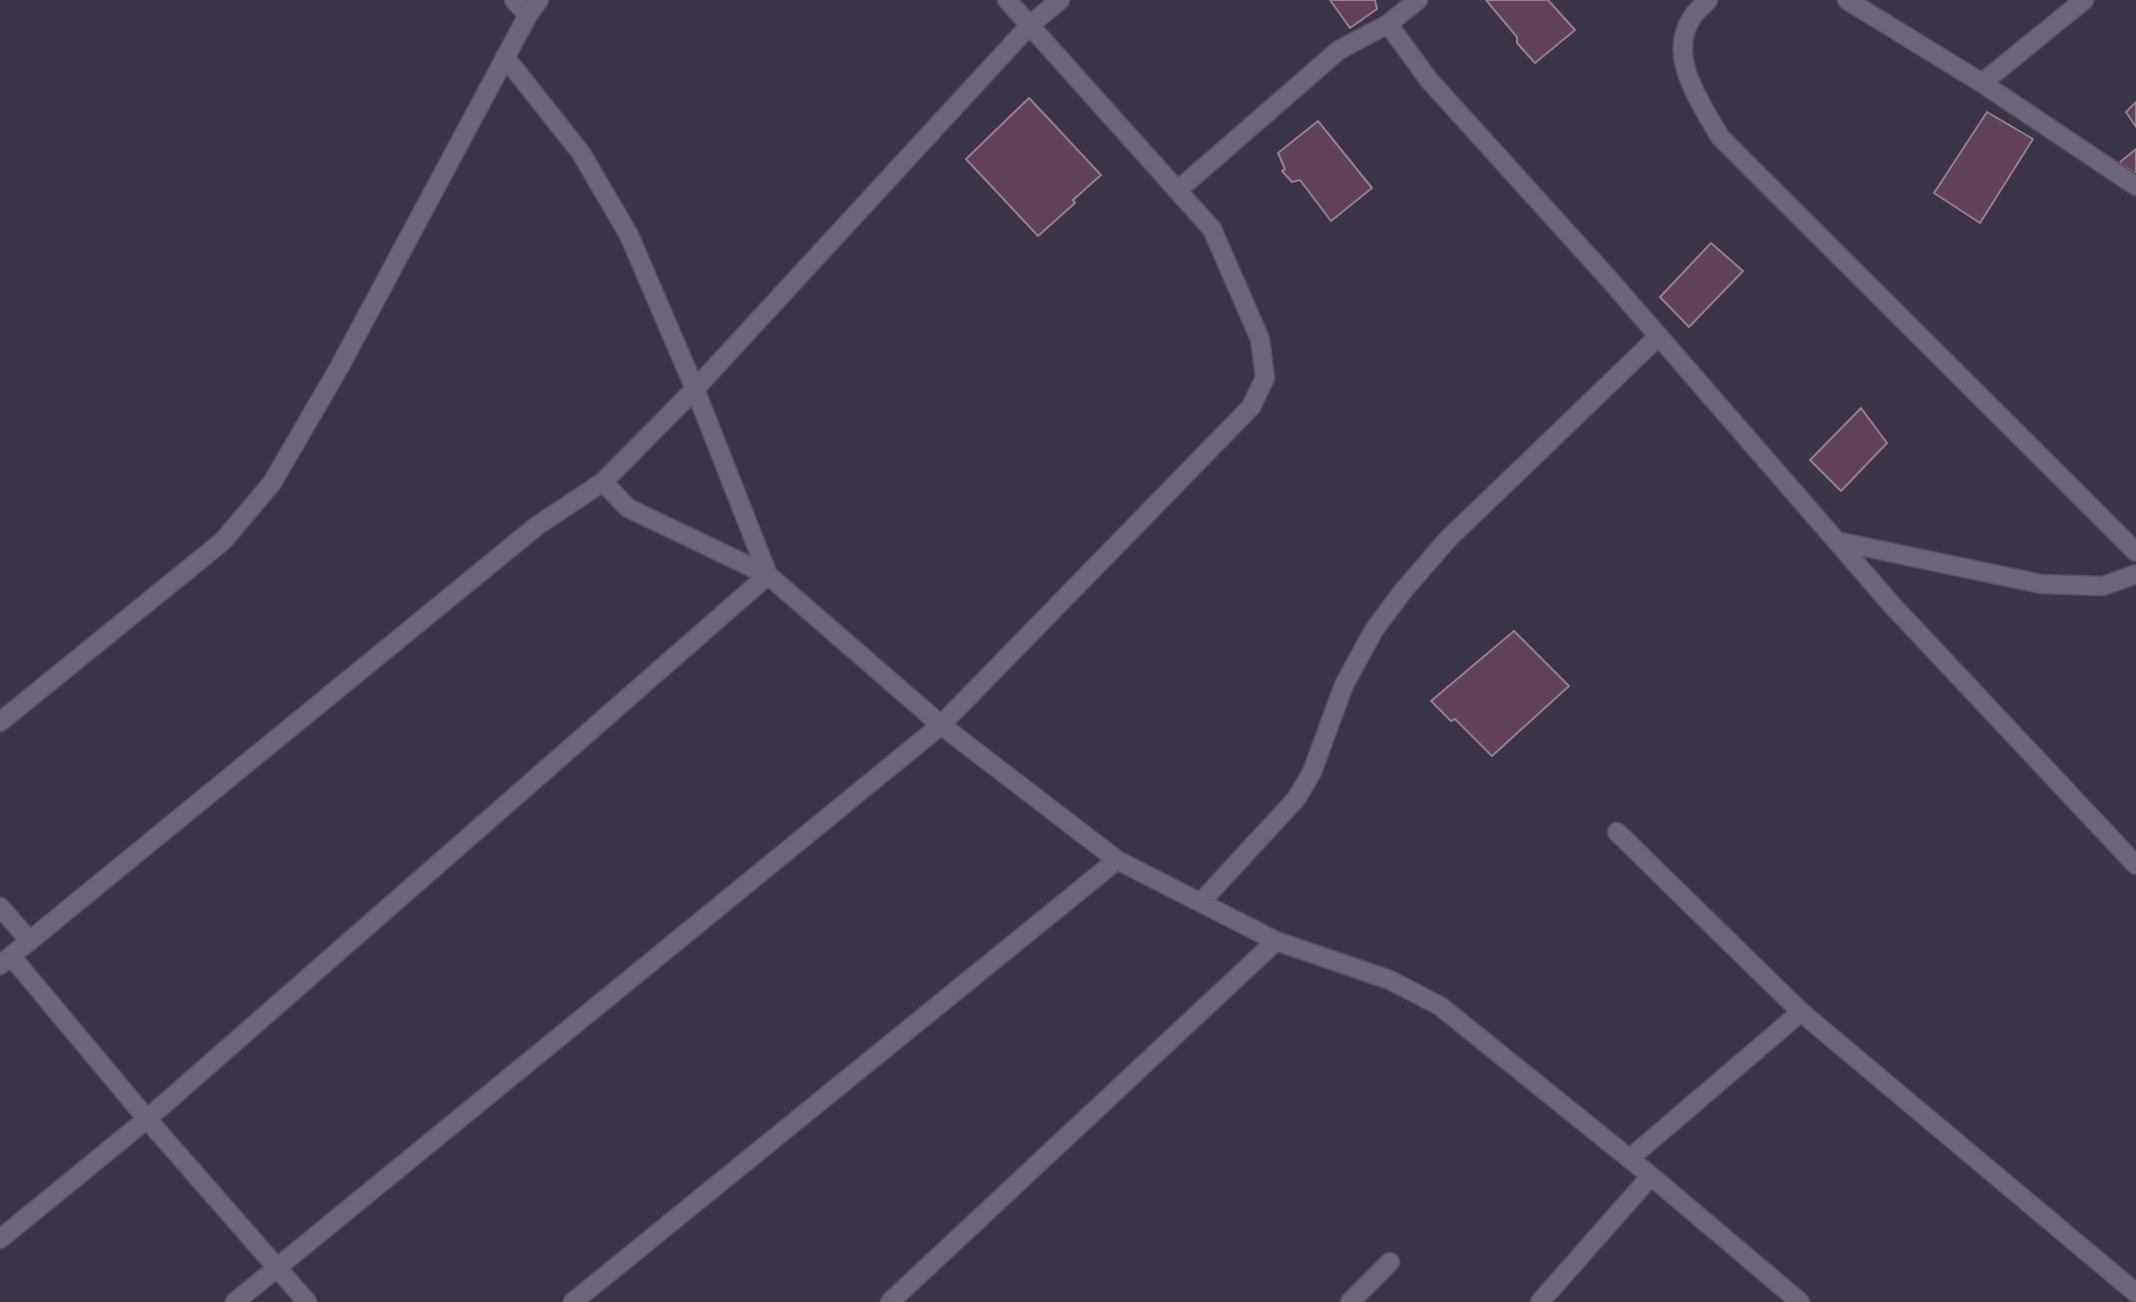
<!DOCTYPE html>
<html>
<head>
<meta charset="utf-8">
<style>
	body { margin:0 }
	canvas { display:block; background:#3b3346 }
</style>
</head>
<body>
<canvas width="2136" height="1302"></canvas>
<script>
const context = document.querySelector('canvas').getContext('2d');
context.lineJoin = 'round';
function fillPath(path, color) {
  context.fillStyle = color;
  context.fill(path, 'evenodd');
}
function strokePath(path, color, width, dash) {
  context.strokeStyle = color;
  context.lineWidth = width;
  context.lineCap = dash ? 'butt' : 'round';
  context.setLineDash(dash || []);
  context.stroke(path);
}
const building = new Path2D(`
	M 1330,0 L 1375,0 L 1377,9 L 1350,28 Z
	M 1486,0 L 1548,0 L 1575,30 L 1535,63 L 1517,43 L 1517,37 Z
	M 1029,98 L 1101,175 L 1073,200 L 1075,203 L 1038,236 L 966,159 Z
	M 2136,102 L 2136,127 L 2126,112 Z
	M 1987,112 L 2033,139 L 1980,223 L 1934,193 Z
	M 1318,121 L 1372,188 L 1331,221 L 1300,180 L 1292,182 L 1282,171 L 1285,169 L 1278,153 Z
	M 2136,149 L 2136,174 L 2119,163 Z
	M 1711,243 L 1743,271 L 1689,327 L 1660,297 Z
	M 1861,408 L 1887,443 L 1841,491 L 1810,460 Z
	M 1514,631 L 1569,686 L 1492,756 L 1455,719 L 1451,721 L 1431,701 Z`);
const street = new Path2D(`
	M 514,0 L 528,15
	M 1418,0 L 1388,24 L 1429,80 L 1609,279 L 1892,605 L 2136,865
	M 1708,0 C 1704,5 1697,10 1693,16 C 1665,55 1701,103 1720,137 L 2136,552
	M 1847,0 L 1982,83 L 2136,186
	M 1982,83 L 2084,0
	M 1178,190 L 1339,50 L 1388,24
	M 603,482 L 695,389 L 1030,25 L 1060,0
	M 1836,541 L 2041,584 L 2103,586 L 2136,574
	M 0,722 L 223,541 L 272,483 L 340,366 L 528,15 L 539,0
	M 1617,832 L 1801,1012
	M 1201,902 L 1296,799 L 1312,772 L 1344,685 L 1374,630 L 1403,591 L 1448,539 L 1659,336
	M 0,907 L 30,941
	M 11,956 L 147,1119 L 307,1302
	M 0,965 L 538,525 L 603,482 L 628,508 L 768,575 L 941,725 L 1117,860 L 1276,941 L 1390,980 L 1440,1006 L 1651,1176 L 1800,1302
	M 1629,1159 L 1801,1012 L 2136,1293
	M 0,1239 L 147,1119 L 768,575 L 695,389 L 629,235 L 581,153 L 505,57
	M 235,1302 L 941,725 L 1251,407 L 1265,378 L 1260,339 L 1212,229 L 1007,0
	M 573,1302 L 1117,860
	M 890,1302 L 1276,941
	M 1350,1302 L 1390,1262
	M 1540,1302 L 1651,1176`);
fillPath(building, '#60435b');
strokePath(building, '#927e8f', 2);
strokePath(street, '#565060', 21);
strokePath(street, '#6d6479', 18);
</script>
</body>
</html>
